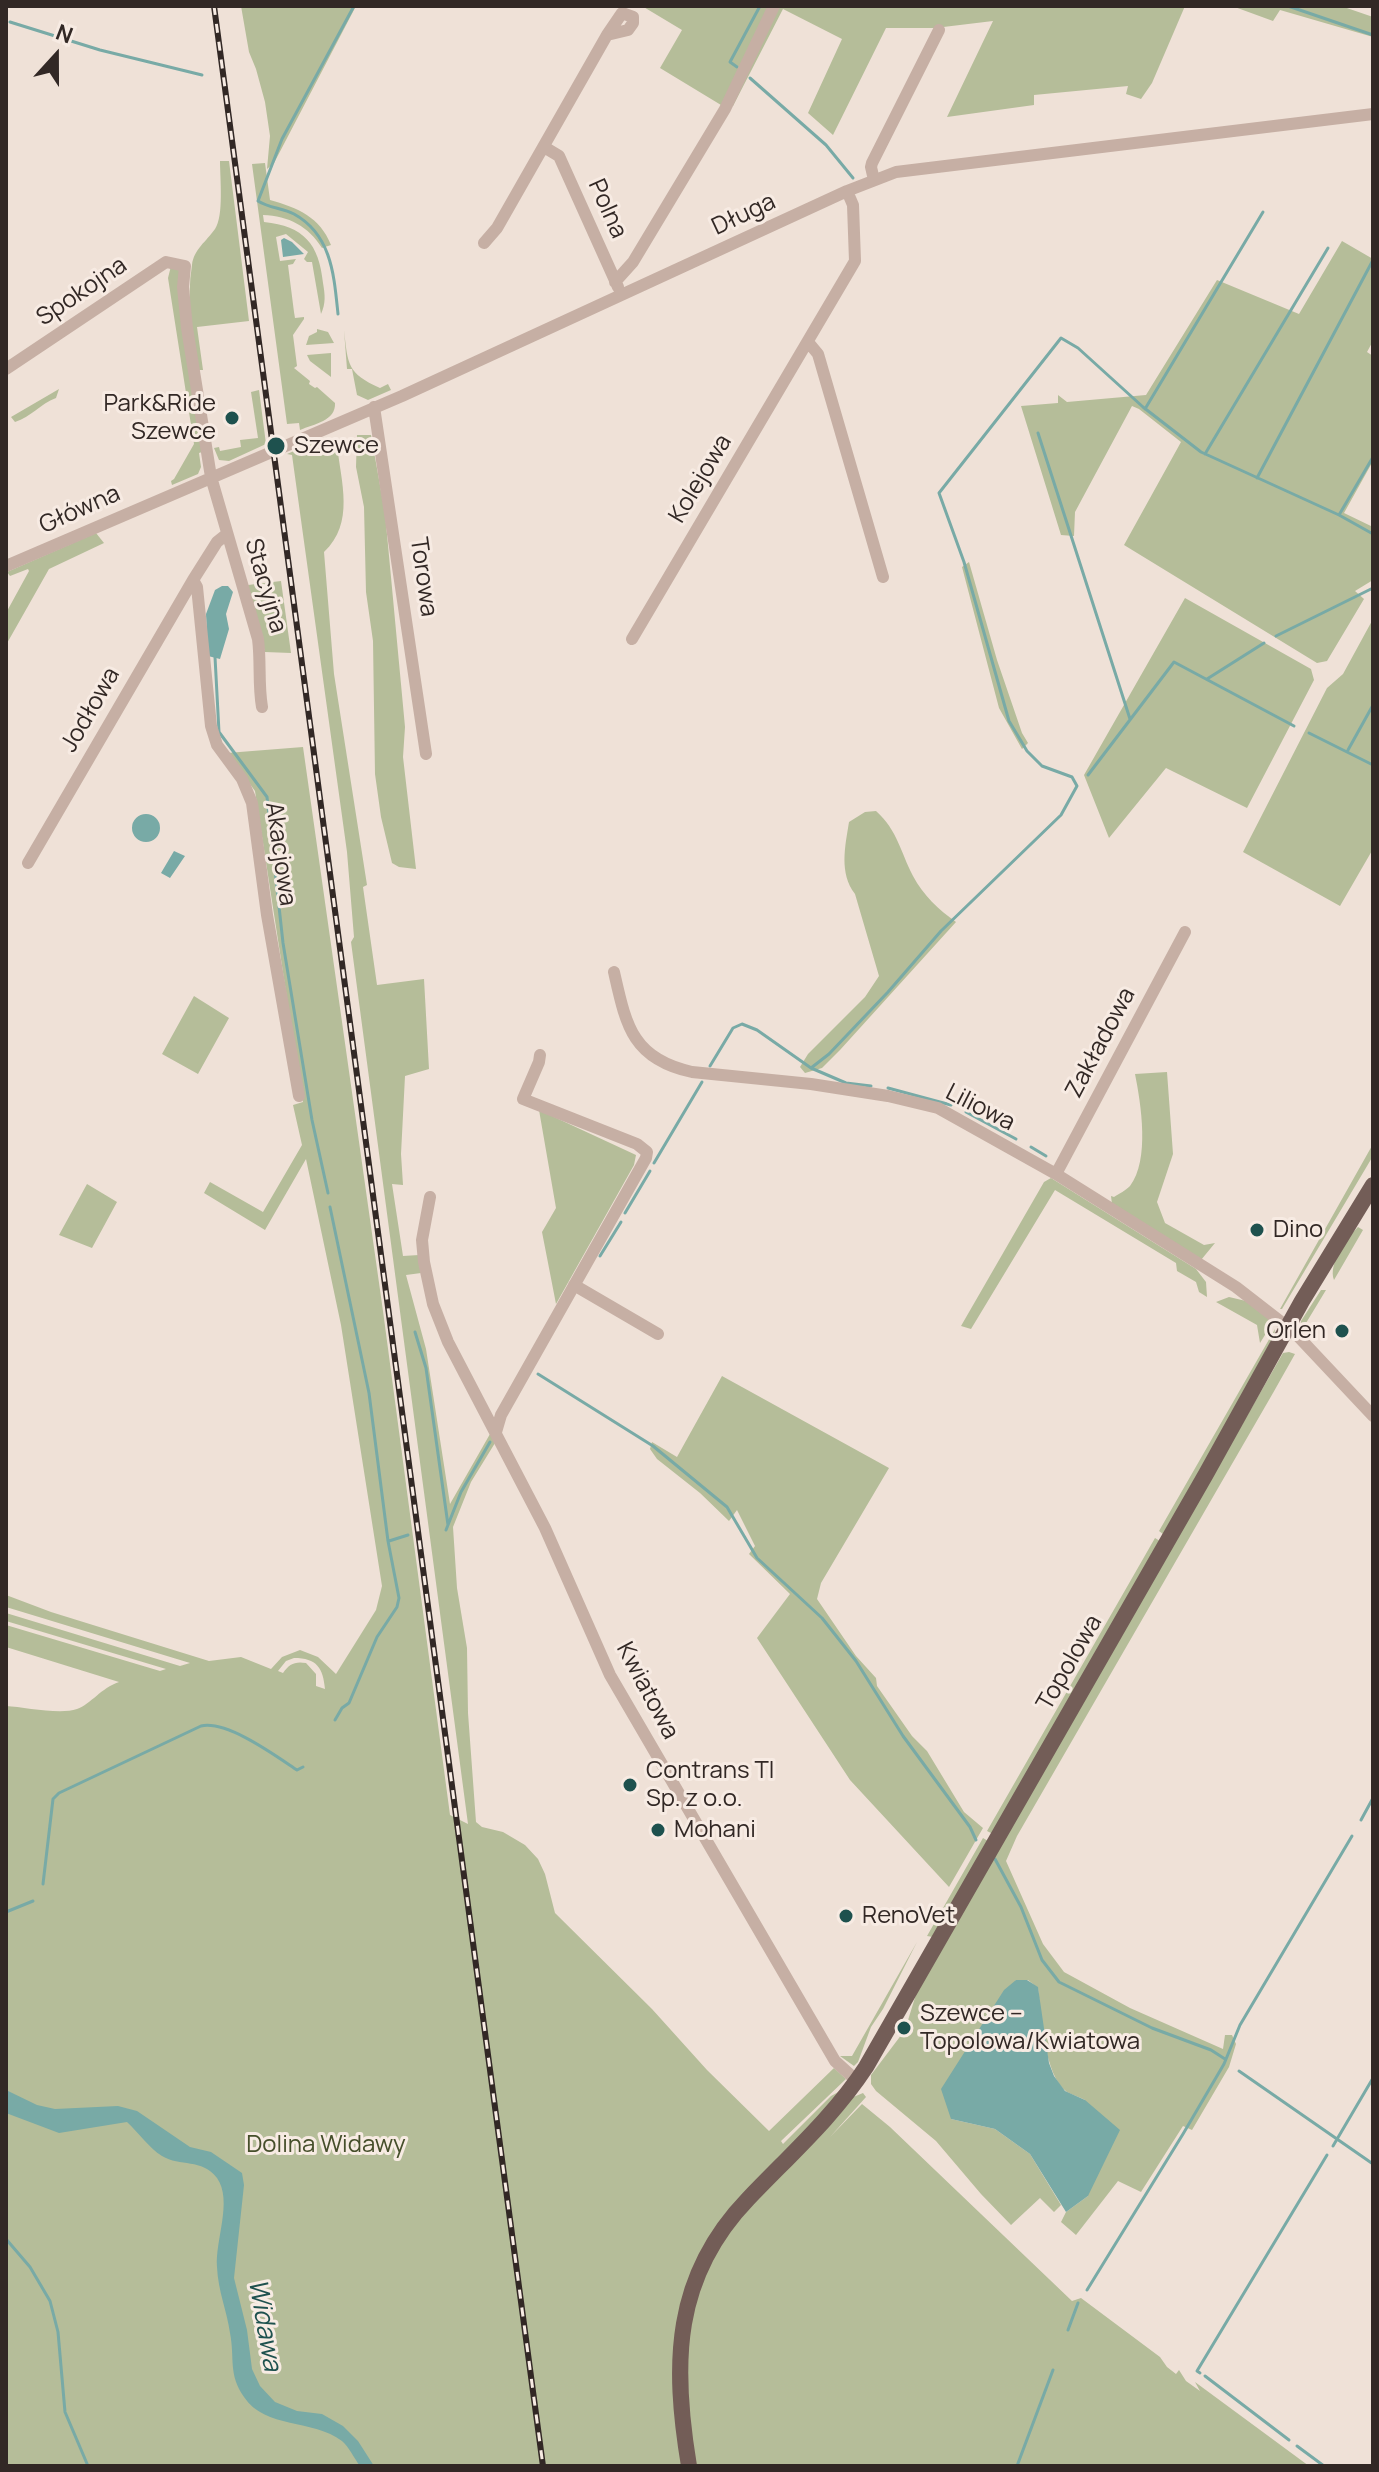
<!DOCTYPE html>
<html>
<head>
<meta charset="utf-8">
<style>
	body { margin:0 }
	#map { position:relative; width:1379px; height:2472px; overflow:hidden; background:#efe1d7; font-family:Manrope,sans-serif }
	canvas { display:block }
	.frame { position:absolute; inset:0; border:8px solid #322825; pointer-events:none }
	.north { position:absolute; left:16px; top:16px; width:80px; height:80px; -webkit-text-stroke:6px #f7ebe3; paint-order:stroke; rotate:21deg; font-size:22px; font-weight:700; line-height:32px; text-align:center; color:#322825 }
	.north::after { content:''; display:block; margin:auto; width:28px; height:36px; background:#322825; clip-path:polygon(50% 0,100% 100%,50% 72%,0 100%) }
</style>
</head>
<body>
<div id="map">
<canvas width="1379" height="2472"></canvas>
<div class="frame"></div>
<div class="north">N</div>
</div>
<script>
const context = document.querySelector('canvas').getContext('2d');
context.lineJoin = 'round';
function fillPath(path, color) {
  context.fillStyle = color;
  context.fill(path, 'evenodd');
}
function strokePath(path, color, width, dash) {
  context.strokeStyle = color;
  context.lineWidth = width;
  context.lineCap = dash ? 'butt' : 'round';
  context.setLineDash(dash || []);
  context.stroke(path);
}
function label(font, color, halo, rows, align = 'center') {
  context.font = font + ' Manrope,sans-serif';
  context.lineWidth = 6;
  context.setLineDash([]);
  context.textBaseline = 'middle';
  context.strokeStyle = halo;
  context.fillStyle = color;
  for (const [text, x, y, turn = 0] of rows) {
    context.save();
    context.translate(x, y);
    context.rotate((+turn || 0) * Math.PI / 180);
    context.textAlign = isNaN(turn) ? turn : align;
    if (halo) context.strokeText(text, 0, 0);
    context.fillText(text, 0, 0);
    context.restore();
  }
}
const green = new Path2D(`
	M 241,6 L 356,6 L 274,163 L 267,169 L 270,136 L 265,102 L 256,69 L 249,52 Z
	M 642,6 L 1185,6 L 1152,83 L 1141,99 L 1126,94 L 1128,86 L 1034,95 L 1034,105 L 947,117 L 993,21 L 935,28 L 886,28 L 833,135 L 808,113 L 842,39 L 783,9 L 733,106 L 721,105 L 660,68 L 682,30 Z
	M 1232,6 L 1341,6 L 1373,17 L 1373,37 L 1280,10 L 1273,21 Z
	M 220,161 L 229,161 L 249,321 L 197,327 L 203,370 L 197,370 C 193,335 186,300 192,265 C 194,249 206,242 215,229 C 224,216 220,178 220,161 Z
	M 265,163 L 270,200 C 298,208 320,217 331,245 L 322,248 C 308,226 289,216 263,215 L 264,222 C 304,226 319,244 323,283 C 325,295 326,303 321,314 L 312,262 L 307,262 L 304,259 L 308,252 L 286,234 L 276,237 L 280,261 L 296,259 L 293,264 L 288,265 L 294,312 L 295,318 L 304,317 L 304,319 L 293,335 L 297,366 L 294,368 L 310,381 L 309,384 L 315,388 L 317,387 L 335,403 C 336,421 314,424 300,430 L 299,423 L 287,424 L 252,164 Z
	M 1342,241 L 1373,259 L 1373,341 L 1367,352 L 1373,356 L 1373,461 L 1344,513 L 1373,527 L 1373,580 L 1355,591 L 1364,599 L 1327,661 L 1317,663 L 1124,545 L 1181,442 L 1139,409 L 1132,406 L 1075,512 L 1074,536 L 1061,535 L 1021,406 L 1058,403 L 1058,395 L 1067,402 L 1146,395 L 1217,280 L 1299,314 Z
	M 171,266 L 181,268 L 202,452 L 199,453 L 201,467 L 198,474 L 172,485 L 171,481 L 174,479 L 194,444 L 168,278 Z
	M 317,329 L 328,332 L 334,343 L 306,345 L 309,336 L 317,332 Z
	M 344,330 C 348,365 347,373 380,388 L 388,384 L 391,390 L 368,400 L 357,395 L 352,369 L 347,369 Z
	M 331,353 L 331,377 L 310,361 L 307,355 Z
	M 59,389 L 56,398 C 40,404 31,417 15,422 L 11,417 Z
	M 259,390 L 266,444 L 229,461 L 219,460 L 214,448 L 219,447 L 220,451 L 241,447 L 240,440 L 258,438 L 251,392 Z
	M 357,435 L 371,435 L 385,513 L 405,727 L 403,757 L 416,869 L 399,867 L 392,863 L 381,817 L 375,774 L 373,641 L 366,592 L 364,507 L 356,467 Z
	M 327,437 L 337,445 C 341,482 355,523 324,552 L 334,674 L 367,885 L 363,887 L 377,985 L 424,979 L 429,1069 L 405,1076 L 401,1154 L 403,1185 L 392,1184 L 403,1256 L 419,1255 L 421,1273 L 406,1275 L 426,1349 L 450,1504 L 490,1434 L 495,1443 L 471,1482 L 453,1527 L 457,1588 L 467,1648 L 468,1713 L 476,1822 L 482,1827 L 503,1832 L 525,1845 L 538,1859 L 545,1874 L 555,1913 L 652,2009 L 707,2070 L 769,2131 L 834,2068 L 846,2079 L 781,2141 L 783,2144 L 831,2096 L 842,2090 L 851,2098 L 863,2093 L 866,2097 L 830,2137 L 862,2104 L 890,2127 L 1072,2301 L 1081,2298 L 1160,2357 L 1167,2367 L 1176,2374 L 1179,2370 L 1186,2381 L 1200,2391 L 1195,2382 L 1309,2466 L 6,2466 L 6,1706 C 24,1707 60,1715 77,1709 C 91,1704 101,1688 119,1682 L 6,1647 L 6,1625 L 160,1671 L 166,1669 L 6,1621 L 6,1613 L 180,1666 L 190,1663 L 6,1607 L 6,1595 L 51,1612 L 209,1661 L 241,1657 L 271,1669 L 282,1657 L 300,1650 L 318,1657 L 336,1674 L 376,1610 L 382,1586 L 341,1325 L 306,1159 L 265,1230 L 204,1193 L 210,1182 L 263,1212 L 302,1145 L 293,1105 L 303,1102 L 255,791 L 227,753 L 303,747 L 383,1311 L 450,1815 L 468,1824 L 351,942 L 354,937 L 347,852 L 292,455 L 287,454 ZM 294,1658 C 317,1658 323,1668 325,1689 L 316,1686 L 316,1674 L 306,1663 C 295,1661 289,1664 283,1673 L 278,1671 L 286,1661 Z
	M 96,533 L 104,543 L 49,569 L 6,645 L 6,613 L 29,571 L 28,569 L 10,576 L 7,572 Z
	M 969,562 L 997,660 L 1022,733 L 1028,743 L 1022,749 L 999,708 L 962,567 Z
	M 281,581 L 291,653 L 265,652 L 248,585 Z
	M 1185,598 L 1311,669 L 1314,680 L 1247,808 L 1166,768 L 1109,838 L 1084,775 Z
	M 1373,619 L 1373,849 L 1340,906 L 1243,852 L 1327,688 L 1343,674 Z
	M 876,811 C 898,831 900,851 913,876 C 923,895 939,910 956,922 L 840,1050 L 822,1068 L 805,1073 L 800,1067 L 808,1054 L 865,997 L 879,976 L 855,894 C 839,873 845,847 849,822 L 865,812 Z
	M 194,996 L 229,1018 L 198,1074 L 162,1054 Z
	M 1167,1072 L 1173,1154 L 1157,1202 L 1165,1223 L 1204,1245 L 1215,1243 L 1201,1260 L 1112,1204 L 1111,1196 L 1114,1197 C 1119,1194 1126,1190 1130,1186 C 1150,1160 1141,1104 1135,1074 Z
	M 539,1110 L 636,1155 L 634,1165 L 556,1304 L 542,1232 L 556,1208 Z
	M 1373,1144 L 1373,1156 L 1282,1309 L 1280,1309 Z
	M 1051,1178 L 1196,1269 L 1206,1282 L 1207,1297 L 1199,1292 L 1196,1282 L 1177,1271 L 1176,1263 L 1055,1190 L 971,1329 L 961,1326 L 1044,1182 Z
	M 87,1184 L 117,1202 L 92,1248 L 59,1235 Z
	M 1358,1227 L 1363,1230 L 1334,1280 C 1328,1264 1346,1239 1358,1227 Z
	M 1321,1290 L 1326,1290 L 1300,1333 L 1301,1321 Z
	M 1229,1297 L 1246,1301 L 1273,1322 L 1260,1343 L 1257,1325 L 1216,1302 Z
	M 1275,1329 L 1274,1338 C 1236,1403 1202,1469 1163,1534 L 1159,1531 Z
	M 1289,1352 L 1295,1354 L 1273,1393 L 1017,1836 L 1006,1861 L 1043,1944 L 1064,1972 L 1130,2008 L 1223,2049 L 1225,2035 L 1232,2035 L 1236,2044 L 1229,2067 L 1192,2130 L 1183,2126 L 1141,2192 L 1118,2181 L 1076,2235 L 1061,2222 L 1066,2212 L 1088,2196 L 1085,2100 C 1080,2097 1072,2095 1067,2092 C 1044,2076 1041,2014 1038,1988 L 1028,1980 L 1016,1980 L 951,2119 L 995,2129 L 1030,2154 L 1061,2205 L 1054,2212 L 1040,2198 L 1011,2225 L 981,2194 L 936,2141 L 876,2091 L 871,2084 L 871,2075 L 905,2030 L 917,1991 L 1283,1353 Z
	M 722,1376 L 889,1468 L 821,1583 L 817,1599 L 856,1656 L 876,1678 L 877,1686 L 912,1736 L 927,1751 L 964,1812 L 983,1828 L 949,1887 L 850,1780 L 757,1638 L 790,1594 L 749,1554 L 755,1546 L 737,1510 L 729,1521 L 700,1493 L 657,1459 L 650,1449 L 652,1442 L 677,1457 Z
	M 1155,1538 L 1160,1541 L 993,1834 L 987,1831 Z
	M 983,1838 L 988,1841 L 933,1937 L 927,1936 Z
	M 917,1942 L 883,2009 L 871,2027 L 858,2062 L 854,2066 L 840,2056 L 852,2056 Z`);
const water = new Path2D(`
	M 284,238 L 292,242 L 304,254 L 283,257 L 281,240 Z
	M 222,586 L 228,586 L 233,592 L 226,614 L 229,629 L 220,659 L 208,656 L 206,614 L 215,590 Z
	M132 828a14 14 0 1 1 28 0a14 14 0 1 1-28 0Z
	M 174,851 L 185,856 L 170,878 L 161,873 Z
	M 1016,1980 L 1027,1980 L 1038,1987 L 1049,2063 L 1054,2076 L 1065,2091 L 1085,2100 L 1120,2130 L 1088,2196 L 1066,2212 L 1030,2154 L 995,2129 L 951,2119 L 941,2089 L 1004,1990 Z
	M 6,2090 L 37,2105 L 55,2109 L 118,2106 L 137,2111 L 190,2147 L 211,2152 L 242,2173 L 244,2185 L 234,2278 L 247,2330 L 252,2369 L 260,2386 L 275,2402 L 297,2411 L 322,2414 L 343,2426 L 358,2441 L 374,2466 L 360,2466 C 354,2458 349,2447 342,2441 C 313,2419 265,2429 244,2397 C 228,2374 235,2359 230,2333 C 227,2311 218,2291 217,2267 C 215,2240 233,2201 217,2178 C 202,2158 180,2167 162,2156 C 149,2148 138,2132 127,2122 L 59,2133 L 6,2113 Z`);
const stream = new Path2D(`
	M 1288,6 L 1373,35
	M 10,22 L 100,50 L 202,75
	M 737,67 L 730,62 L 760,6
	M 750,78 L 826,145 L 853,178
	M 338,314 C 334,276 332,235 294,214 C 282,208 269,208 258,201 L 282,139 L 354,6
	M 1145,409 L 1263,212
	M 1038,433 L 1130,719
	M 1205,454 L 1328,248
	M 1257,478 L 1373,260
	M 1339,515 L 1373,534
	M 1276,636 L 1373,588
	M 215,657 L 219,732 L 267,797 L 283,943 L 312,1120 L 328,1193
	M 1207,679 L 1264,643
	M 1309,733 L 1373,765
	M 1348,750 L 1373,705
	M 1088,775 L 1174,662 L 1294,726
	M 710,1066 L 733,1028 L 742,1024 L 757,1030 L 811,1068 L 829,1054 L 888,992 L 941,931 L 1061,815 L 1077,786 L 1072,777 L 1042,766 L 1027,751 L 1009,721 L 964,562 L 939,493 L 1061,338 L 1078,348 L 1143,407 L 1201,452 L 1339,515 L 1373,457
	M 811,1068 L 846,1083 L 871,1086
	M 888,1088 L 951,1105
	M 966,1112 L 1016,1139
	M 1031,1147 L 1046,1156
	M 654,1163 L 702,1082
	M 330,1207 L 369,1393 L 388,1541 L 399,1598 L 397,1607 L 377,1637 L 349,1703 L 342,1708 L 335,1720
	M 625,1213 L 650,1171
	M 600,1256 L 621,1222
	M 415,1332 L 426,1368 L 448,1525
	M 538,1374 L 653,1446 L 727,1507 L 757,1558 L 822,1618 L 856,1661 L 903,1736 L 970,1827 L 976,1840
	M 446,1530 L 461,1492 L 490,1442
	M 389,1541 L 408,1535
	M 1361,1820 L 1373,1798
	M 995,1859 L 1021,1907 L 1042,1960 L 1059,1982 L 1152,2028 L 1211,2050 L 1225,2059
	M 43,1884 L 53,1799 L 59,1793 L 201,1726 C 227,1720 276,1756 297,1770 L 303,1767
	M 6,1912 L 33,1901
	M 1239,2071 L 1373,2164
	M 1333,2146 L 1373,2078
	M 6,2239 L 30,2267 L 50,2301 L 58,2332 L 65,2412 L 88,2466
	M 1087,2290 L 1183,2134 L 1224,2064 L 1240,2025 L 1352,1836
	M 1068,2330 L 1078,2303
	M 1200,2373 L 1197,2371 L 1327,2155
	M 1205,2376 L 1289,2440
	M 1297,2446 L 1324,2466
	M 1017,2466 L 1053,2370`);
const minor = new Path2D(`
	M 544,147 L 559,156 L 618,287
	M 874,180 L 871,167 L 872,163 L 939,30
	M 484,243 L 497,228 L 607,35 L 628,30 L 633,23 L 633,17 L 622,13 L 607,35
	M 615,282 L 633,262 L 725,109 L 774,6
	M 808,342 L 818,354 L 883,577
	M 6,369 L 166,262 L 185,266 L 183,287 L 187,328 L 211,477 L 258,639 C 261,662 258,684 262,707
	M 374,407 L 426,754
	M 6,566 L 402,396 L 847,191 L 896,172 L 1373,114
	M 193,580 L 197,587 L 211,726 L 217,745 L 242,779 L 252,803 L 267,915 L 299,1096
	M 632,639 L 855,261 L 853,205 L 847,191
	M 28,863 L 193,580 L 217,542 L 227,534
	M 614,972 C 626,1025 632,1059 692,1072 L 811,1084 L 888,1096 L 938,1108 L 1056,1174 L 1236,1287 L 1294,1332 L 1373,1416
	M 1056,1174 L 1185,932
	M 430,1197 L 422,1240 L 424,1262 L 433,1304 L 448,1342 L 545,1528 L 610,1675 L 835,2061 L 857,2081
	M 574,1285 L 658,1334
	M 496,1432 L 501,1415 L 646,1158 L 647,1152 L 637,1144 L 523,1099 L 539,1062 L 540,1055`);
const major = new Path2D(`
	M 689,2466 C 672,2364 673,2277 748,2199 C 789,2156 834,2116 866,2067 L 1206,1474 L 1302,1301 L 1373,1185`);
const rail = new Path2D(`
	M 214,6 L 543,2466`);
const markers = [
	[232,418,8,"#1e514e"],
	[276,446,10,"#1e514e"],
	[1257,1230,8,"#1e514e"],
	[1342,1331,8,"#1e514e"],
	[630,1785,8,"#1e514e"],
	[658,1830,8,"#1e514e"],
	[846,1916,8,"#1e514e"],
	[904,2028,8,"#1e514e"]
];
const streetNames = [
	["Polna",607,209,66],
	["Długa",744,215,-25],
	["Spokojna",82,292,-34],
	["Kolejowa",701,479,-59],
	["Główna",80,510,-24],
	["Torowa",423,577,82],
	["Stacyjna",265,586,74],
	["Jodłowa",91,710,-60],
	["Akacjowa",280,854,82],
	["Zakładowa",1101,1043,-62],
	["Liliowa",980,1108,27],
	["Topolowa",1070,1663,-60],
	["Kwiatowa",647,1691,62]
];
const poiNames = [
	["Park&Ride",216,404,"right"],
	["Szewce",216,432,"right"],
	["Szewce",294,446],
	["Dino",1273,1230],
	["Orlen",1326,1331,"right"],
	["Contrans TI",646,1771],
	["Sp. z o.o.",646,1799],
	["Mohani",674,1830],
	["RenoVet",862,1916],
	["Szewce –",920,2014],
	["Topolowa/Kwiatowa",920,2042]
];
const parkNames = [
	["Dolina Widawy",326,2145]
];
const waterNames = [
	["Widawa",264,2325,80]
];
fillPath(green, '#b5bd99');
fillPath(water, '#78aaa6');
strokePath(stream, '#78aaa6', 3);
strokePath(minor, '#c6afa4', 12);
strokePath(major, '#735d57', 16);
strokePath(rail, '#322825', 6);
strokePath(rail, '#f7ebe3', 3, [9]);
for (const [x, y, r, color] of markers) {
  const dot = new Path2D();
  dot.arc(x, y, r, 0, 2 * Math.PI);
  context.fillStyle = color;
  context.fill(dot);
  strokePath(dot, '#f7ebe3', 3);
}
label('24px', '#322825', '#f7ebe3', streetNames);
label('24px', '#322825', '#f7ebe3', poiNames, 'left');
label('24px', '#464f2b', '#f7ebe3', parkNames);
label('italic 26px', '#1e514e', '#f7ebe3', waterNames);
</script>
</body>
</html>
